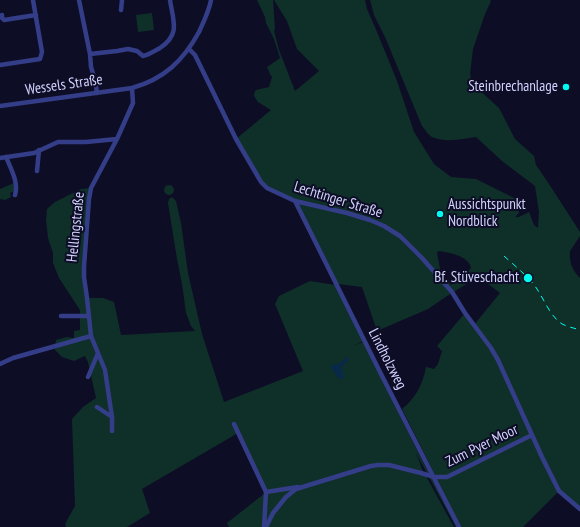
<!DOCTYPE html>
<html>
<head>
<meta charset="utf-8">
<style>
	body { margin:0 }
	canvas { display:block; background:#0d0d25 }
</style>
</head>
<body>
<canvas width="580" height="527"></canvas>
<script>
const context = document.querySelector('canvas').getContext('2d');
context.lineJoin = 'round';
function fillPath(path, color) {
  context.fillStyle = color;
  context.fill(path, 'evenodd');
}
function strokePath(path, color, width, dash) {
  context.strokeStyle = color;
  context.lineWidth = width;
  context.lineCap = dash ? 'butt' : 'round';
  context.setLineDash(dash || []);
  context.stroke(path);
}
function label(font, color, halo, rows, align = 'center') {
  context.font = font + ' "PT Sans Narrow",sans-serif';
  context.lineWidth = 4;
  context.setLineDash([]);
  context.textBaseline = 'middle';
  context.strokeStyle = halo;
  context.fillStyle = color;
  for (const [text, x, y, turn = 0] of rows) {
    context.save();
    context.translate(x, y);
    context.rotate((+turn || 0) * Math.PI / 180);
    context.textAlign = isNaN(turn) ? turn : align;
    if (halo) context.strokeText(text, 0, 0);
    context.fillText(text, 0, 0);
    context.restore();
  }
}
const green = new Path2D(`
	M 257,0 L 273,0 L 275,29 L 274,31 L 279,50 L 295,91 L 319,71 L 297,49 L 287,21 L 274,0 L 365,0 L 367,9 L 377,32 L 397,81 L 414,132 L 434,164 L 451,177 L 476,179 L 516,199 L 519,213 L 515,217 L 519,217 L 529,212 L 534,225 L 538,228 L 539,212 L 535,186 L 502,161 L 476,137 C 462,139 446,143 432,137 C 428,135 425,129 422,126 L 385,37 L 374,15 L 370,0 L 490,0 L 491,1 L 485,14 L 473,49 L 470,74 L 471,79 L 477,88 L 499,108 L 515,139 L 534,156 L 536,165 L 547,181 L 580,232 L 580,236 L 570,251 C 569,262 572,270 580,278 L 580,509 L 559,491 L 523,527 L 461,527 L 402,409 C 415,399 423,384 426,367 L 434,369 L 438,364 L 442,351 L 437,346 L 465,313 L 474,325 L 500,293 L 475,274 L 468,283 L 444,298 L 428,309 L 377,331 L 362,287 L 338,284 L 296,202 L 276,193 L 261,182 L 236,139 L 271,110 L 258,102 L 254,96 L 255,91 C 259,88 264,89 269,87 L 272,77 L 270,74 L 267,67 L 280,58 L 274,39 L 266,23 L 265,17 ZM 438,251 C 449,252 469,256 471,268 L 465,275 L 451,285 L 441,274 L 437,253 Z
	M 152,13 L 154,30 L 138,32 L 136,15 Z
	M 14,183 L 15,191 L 10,193 L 11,197 L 5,200 L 0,199 L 0,189 Z
	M164 190a5 5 0 1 1 10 0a5 5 0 1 1-10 0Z
	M 91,188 L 84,266 L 87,298 L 103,298 L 114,302 L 121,335 L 195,331 L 191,326 L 186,313 L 182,284 L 177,259 L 168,203 L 169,199 L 172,197 L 176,201 L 181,223 L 188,273 L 202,334 L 224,402 L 303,371 L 275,304 L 279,296 L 310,281 L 335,285 L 363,341 L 354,346 L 363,342 L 423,462 L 458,527 L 456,527 L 416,453 L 424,474 L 426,476 L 454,527 L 229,527 L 227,523 L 260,497 L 266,492 L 238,433 L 142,489 L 150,513 L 127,527 L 66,527 L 65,524 L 75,506 L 72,419 L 83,407 L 96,398 L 88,362 L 85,356 L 74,361 L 62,357 L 55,350 L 56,340 L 67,337 L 74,338 L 74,331 L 80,330 L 80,310 L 59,278 L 53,263 L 53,253 L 48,238 L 46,220 L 47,209 L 55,202 L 81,189 Z`);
const water = new Path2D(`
	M 347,357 L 349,358 L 347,362 L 341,367 L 344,376 L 342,379 L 339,379 L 334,371 L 331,368 L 331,365 L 339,364 Z`);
const minor = new Path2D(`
	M 79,0 L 90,54 L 91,67 L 95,80 L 97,93
	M 121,10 L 122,0
	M 2,15 L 2,18 L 4,20 L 36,15
	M 189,49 L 195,55 L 236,139 L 257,175 L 261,182 L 267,188 L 295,201 L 347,213 L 370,220 L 384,226 L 400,236 L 422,258 L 452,292 L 465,313 L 491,348 L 498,360 L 542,457 L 559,491 L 580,509
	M 90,54 L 117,51 L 128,49 L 137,51 L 143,56 C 149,55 154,51 160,48 C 181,34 173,21 170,0
	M 0,65 L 40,59 L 42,52 L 33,0
	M 0,106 L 132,88 C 164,79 183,61 199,32 C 204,21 209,11 211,0
	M 6,157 C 11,169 19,183 15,195
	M 0,158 L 34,153 L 58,142 L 86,142 L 117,139
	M 37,171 L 39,150
	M 295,201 L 381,374 L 459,527
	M 61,316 L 88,316
	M 0,364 L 13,358 L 91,336
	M 88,377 L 98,353
	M 97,407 L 112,417
	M 234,424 L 266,492 L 264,527
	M 112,431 L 112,417 L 105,370 L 91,336 L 87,298 L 84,277 L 84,266 L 89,199 L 91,188 L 117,139 L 133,103 L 132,88
	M 266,492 L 298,487
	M 266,527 L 273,513 L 286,497 L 296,489 L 371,466 L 378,465 L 389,465 L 421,473 L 434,477 L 447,477 L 532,435`);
const rail = new Path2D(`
	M 504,256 C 514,265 530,278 537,289 C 545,301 550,316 562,324 C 568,327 574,328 580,330`);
const markers = [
	[566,87,4,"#00fcef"],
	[440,214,4,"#00fcef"],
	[528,278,5,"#00fcef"]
];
const streetNames = [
	["Wessels Straße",64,85,-8],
	["Lechtinger Straße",338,200,17],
	["Hellingstraße",76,227,-84],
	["Lindholzweg",387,359,63],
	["Zum Pyer Moor",482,446,-26]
];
const poiNames = [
	["Steinbrechanlage",558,87],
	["Aussichtspunkt",448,205,"left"],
	["Nordblick",448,222,"left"],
	["Bf. Stüveschacht",519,278]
];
fillPath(green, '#0f2f29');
fillPath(water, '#082949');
strokePath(minor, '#343d88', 4.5);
strokePath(rail, '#00fcef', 1, [6, 5]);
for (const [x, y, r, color] of markers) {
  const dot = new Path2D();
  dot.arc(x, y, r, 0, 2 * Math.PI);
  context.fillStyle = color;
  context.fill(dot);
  strokePath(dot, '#0d0d25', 1.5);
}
label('15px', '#d1d2ff', '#0d0d25', streetNames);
label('15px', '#d1d2ff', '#0d0d25', poiNames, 'right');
</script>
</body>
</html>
